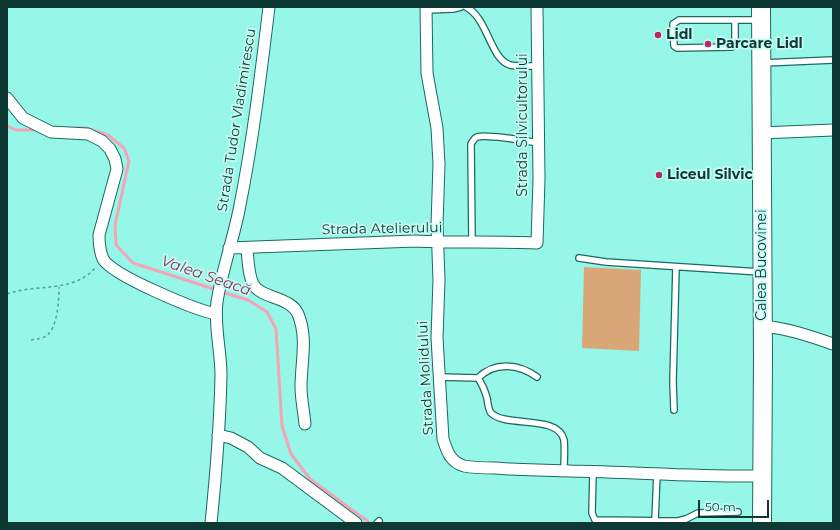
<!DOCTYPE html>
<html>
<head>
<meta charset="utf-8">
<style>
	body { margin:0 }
	#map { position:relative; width:840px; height:530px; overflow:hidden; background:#96f6e8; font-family:Montserrat,sans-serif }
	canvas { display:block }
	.frame { position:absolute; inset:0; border:8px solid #0e3833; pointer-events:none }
	.scale { position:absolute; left:698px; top:500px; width:71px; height:18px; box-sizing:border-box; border:2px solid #0e3833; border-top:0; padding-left:5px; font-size:12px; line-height:14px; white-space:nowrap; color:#0e3833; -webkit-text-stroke:3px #c5fbf3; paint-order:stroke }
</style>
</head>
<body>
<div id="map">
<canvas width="840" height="530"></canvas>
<div class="frame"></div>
<div class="scale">50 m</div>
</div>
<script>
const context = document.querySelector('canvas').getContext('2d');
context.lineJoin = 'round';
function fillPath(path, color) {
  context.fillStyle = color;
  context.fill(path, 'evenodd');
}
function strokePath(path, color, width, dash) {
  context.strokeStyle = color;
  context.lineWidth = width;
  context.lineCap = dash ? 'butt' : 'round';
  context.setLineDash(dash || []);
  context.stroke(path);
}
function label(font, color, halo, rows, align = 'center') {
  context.font = font + ' Montserrat,sans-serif';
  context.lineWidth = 3.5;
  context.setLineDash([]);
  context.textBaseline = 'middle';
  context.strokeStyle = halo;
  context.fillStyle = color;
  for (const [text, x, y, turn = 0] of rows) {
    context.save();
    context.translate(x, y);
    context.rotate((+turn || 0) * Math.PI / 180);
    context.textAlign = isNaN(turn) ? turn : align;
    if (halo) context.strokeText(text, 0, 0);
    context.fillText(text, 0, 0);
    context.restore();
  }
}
const green = new Path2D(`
	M 584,267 L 641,270 L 639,351 L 582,348 Z`);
const stream = new Path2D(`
	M 7,126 L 16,130 L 36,130
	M 74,128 L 85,128 L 108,135 L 124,148 L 129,161 L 115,225 L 116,245 L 133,263 L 217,290
	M 222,292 L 248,300 L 267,312 L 276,329 L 282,426 L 291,454 L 310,479 L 370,523`);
const path = new Path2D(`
	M 7,294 C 37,283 73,294 96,267
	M 31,340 C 36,339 41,339 46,336 C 58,328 59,299 59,287`);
const service = new Path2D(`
	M 466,7 C 488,18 490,59 510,65 C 518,67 529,66 538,66
	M 426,10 L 453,9 L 461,7
	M 735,20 L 679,20 L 673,24 L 674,46 L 677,48 L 732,47 L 735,42 L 735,20 L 758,20
	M 763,63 L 833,60
	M 472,242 L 471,144 C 473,141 474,138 477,137 C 488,134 526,141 538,143
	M 579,258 L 606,262 L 760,272
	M 439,377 L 478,378 C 482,384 485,391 487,398 C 488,403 488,409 491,413 C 506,428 558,414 564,440 C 565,449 564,461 564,471
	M 478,378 C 495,361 519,364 537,377
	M 674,410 L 673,381 L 676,267
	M 593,472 L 592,513 L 595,520 L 678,521 L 686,519 L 698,513 L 738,512
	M 655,521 L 657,473
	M 377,523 L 379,521`);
const minor = new Path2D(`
	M 426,7 L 427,73 L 437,128 L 439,164 L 437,225 L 439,280 L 437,338 L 443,439 C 447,451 450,462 464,466 C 474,468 485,468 495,468 C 520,470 545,470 571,471 C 634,472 698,477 762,476
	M 7,98 L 23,118 L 51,132 L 88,134 L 102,141 L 110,149 L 115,159 L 117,169 L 99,235 C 99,242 100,252 103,259 C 113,276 196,310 216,314
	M 761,133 L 833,130
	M 229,248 L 415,241 C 455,243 496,241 537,243 L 539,179 L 537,7
	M 247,248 C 248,259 248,274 253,284 C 261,299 290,296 298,314 C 308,338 301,362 301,387 C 301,399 304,412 305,424
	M 762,326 C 787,328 810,336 833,344
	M 218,435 L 231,438 L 248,447 L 260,458 L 282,468 L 356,523
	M 211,523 C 216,474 220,424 221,375 C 221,351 214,326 217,302 C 222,269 234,238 240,205 C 253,140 261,73 269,7`);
const trunk = new Path2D(`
	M 761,7 L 763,356 L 762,523`);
const markers = [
	[658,35,4,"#b6295d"],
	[708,44,4,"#b6295d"],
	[659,175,4,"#b6295d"]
];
const poiNames = [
	["Lidl",666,35],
	["Parcare Lidl",716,44],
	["Liceul Silvic",667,175]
];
const streetNames = [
	["Strada Tudor Vladimirescu",237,120,-81],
	["Strada Silvicultorului",523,125,-90],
	["Strada Atelierului",382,229,-1],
	["Calea Bucovinei",762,265,-90],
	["Strada Molidului",426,378,-93]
];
const waterNames = [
	["Valea Seacă",206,276,19]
];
fillPath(green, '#d9a777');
strokePath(stream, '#f3a4b6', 3);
strokePath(service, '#1b6960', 8);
strokePath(minor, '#1b6960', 13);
strokePath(trunk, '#1b6960', 20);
strokePath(path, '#579f95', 1.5, [3, 3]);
strokePath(service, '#fff', 5.5);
strokePath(minor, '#fff', 11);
strokePath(trunk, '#fff', 18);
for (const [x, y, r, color] of markers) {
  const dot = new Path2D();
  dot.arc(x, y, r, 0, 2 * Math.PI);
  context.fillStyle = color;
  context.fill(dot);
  strokePath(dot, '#c5fbf3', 1.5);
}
label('bold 14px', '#0e3833', '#c5fbf3', poiNames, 'left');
label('14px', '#0e3833', '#c5fbf3', streetNames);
label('italic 15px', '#8d324f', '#c5fbf3', waterNames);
</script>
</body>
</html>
